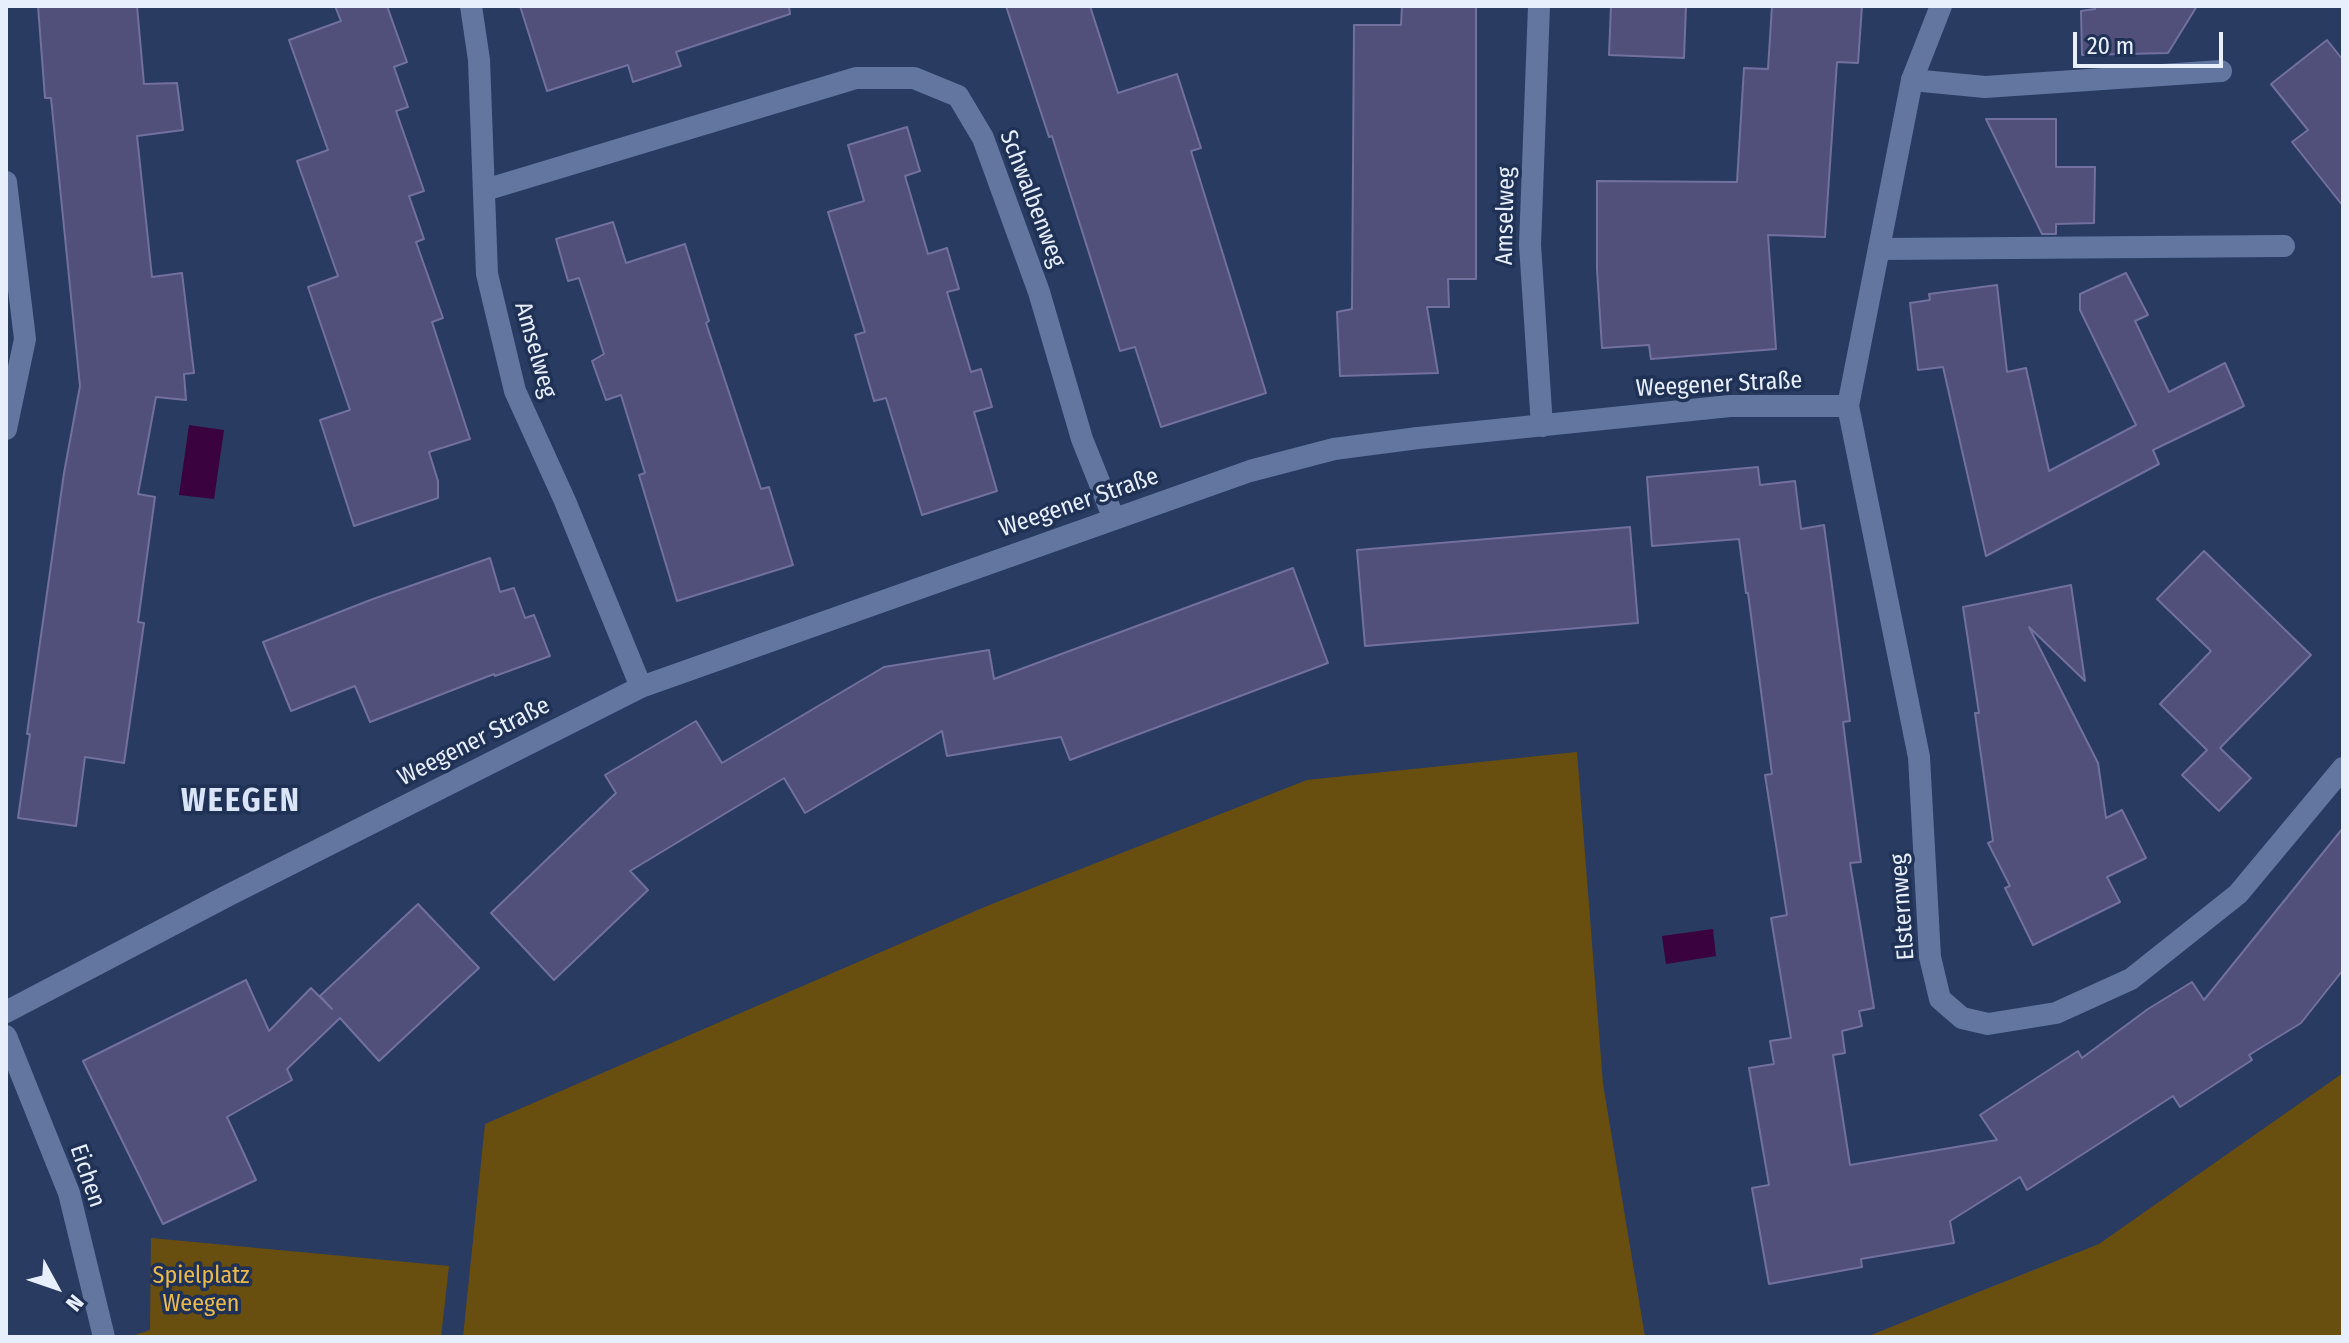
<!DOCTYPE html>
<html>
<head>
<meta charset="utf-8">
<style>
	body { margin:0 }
	#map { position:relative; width:2349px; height:1343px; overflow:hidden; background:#2a3b61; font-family:"Fira Sans Condensed",sans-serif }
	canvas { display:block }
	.frame { position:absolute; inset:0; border:8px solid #e7eefc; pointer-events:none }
	.north { position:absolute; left:16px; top:1247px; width:80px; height:80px; -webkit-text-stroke:6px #203156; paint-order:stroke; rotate:130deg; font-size:22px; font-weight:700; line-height:32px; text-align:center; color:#e7eefc }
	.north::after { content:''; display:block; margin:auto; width:28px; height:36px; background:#e7eefc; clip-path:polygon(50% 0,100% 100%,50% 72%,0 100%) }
	.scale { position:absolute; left:2073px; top:32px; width:150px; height:36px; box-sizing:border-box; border:4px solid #e7eefc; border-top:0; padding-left:10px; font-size:24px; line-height:28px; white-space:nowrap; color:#e7eefc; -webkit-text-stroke:6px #203156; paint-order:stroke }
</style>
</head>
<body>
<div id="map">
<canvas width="2349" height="1343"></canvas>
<div class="frame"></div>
<div class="north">N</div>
<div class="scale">20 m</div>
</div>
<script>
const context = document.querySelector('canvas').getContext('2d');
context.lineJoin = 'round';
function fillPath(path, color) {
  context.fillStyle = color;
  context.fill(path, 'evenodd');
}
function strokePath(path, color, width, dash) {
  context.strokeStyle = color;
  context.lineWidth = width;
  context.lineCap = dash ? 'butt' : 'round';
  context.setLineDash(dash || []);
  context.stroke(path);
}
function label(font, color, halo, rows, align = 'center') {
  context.font = font + ' "Fira Sans Condensed",sans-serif';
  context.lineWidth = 7;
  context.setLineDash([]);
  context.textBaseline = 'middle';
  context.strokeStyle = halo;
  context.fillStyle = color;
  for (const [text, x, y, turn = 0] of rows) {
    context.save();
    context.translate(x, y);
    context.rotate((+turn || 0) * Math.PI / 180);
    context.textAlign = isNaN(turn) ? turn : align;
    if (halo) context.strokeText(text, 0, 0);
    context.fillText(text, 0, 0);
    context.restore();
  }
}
const green = new Path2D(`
	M 1577,752 L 1603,1084 L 1645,1337 L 463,1337 L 485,1124 L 987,906 L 1307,780 Z
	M 2343,1073 L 2343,1337 L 1866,1337 L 2099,1244 Z
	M 151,1238 L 449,1266 L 441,1337 L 129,1337 L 150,1330 Z`);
const water = new Path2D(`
	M 189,425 L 224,430 L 214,499 L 179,495 Z
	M 1713,929 L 1716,956 L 1666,964 L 1662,936 Z`);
const building = new Path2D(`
	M 38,6 L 137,6 L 144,84 L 177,83 L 183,130 L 137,136 L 152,277 L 182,273 L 194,373 L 184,374 L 186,400 L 156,397 L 138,494 L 155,497 L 138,622 L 144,623 L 124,763 L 85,757 L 76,826 L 18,818 L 30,734 L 27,734 L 64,473 L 80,386 L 51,98 L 45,98 Z
	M 335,6 L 387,6 L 407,62 L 394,67 L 408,107 L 396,111 L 424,191 L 409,196 L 424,239 L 416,242 L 443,318 L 432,322 L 470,439 L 429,452 L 438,481 L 438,498 L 354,526 L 320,420 L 350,410 L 308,287 L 338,276 L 297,161 L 328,150 L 289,40 L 341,21 Z
	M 520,6 L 789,6 L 790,14 L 676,52 L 681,66 L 633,82 L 628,65 L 547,91 Z
	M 1006,6 L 1090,6 L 1118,93 L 1177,74 L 1201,148 L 1191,151 L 1266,393 L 1161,427 L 1135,347 L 1120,351 L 1052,136 L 1049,137 Z
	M 1402,6 L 1476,6 L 1476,279 L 1448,279 L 1449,307 L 1427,307 L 1438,373 L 1340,376 L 1337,312 L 1352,309 L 1354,25 L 1401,25 Z
	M 1611,6 L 1686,6 L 1684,58 L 1609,55 Z
	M 1772,6 L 1862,6 L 1858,63 L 1837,62 L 1825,237 L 1768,235 L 1776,349 L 1651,359 L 1649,345 L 1602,348 L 1597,269 L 1597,181 L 1737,182 L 1744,68 L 1768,69 Z
	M 2096,6 L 2197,6 L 2168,53 L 2082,55 L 2081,11 L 2095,9 Z
	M 2327,40 L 2343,60 L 2343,206 L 2292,142 L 2308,130 L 2271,84 Z
	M 1986,119 L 2056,119 L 2056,167 L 2095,167 L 2094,223 L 2056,224 L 2056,234 L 2042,234 Z
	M 907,127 L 920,171 L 905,176 L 928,254 L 947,248 L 959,289 L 947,292 L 971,372 L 981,369 L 992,407 L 974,412 L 997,491 L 922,515 L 886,398 L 874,401 L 855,335 L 865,332 L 828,212 L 864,201 L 848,145 Z
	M 613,222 L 626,263 L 685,244 L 709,321 L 706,323 L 761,489 L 769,487 L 793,565 L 677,601 L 639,475 L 645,473 L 621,395 L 606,400 L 592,361 L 604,354 L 579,278 L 568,281 L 556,239 Z
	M 2126,273 L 2148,315 L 2135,321 L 2169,392 L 2225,363 L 2244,406 L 2153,450 L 2159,464 L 1986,556 L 1943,367 L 1918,370 L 1910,303 L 1930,300 L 1929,294 L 1997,285 L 2007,372 L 2026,368 L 2049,471 L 2136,425 L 2080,310 L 2080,294 Z
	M 1758,467 L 1760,485 L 1795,481 L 1801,529 L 1824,525 L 1850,721 L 1843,722 L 1861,862 L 1850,863 L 1874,1008 L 1859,1011 L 1862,1026 L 1842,1031 L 1845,1053 L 1833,1055 L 1850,1165 L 1997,1140 L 1980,1115 L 2078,1051 L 2082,1058 L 2148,1009 L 2192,982 L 2204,1000 L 2343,828 L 2343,970 L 2301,1023 L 2249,1055 L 2252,1060 L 2180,1107 L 2173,1096 L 2027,1190 L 2020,1177 L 1950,1221 L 1954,1243 L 1861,1259 L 1862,1267 L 1769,1284 L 1752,1188 L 1769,1185 L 1749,1068 L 1774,1064 L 1770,1041 L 1791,1038 L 1771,918 L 1787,915 L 1765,775 L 1772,774 L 1748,593 L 1746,593 L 1739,539 L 1652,546 L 1647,477 Z
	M 1630,527 L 1638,623 L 1365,646 L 1357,550 Z
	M 2204,551 L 2311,655 L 2220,748 L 2251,778 L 2219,811 L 2182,775 L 2207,750 L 2160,704 L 2211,651 L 2157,599 Z
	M 490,558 L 500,592 L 514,588 L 525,618 L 534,615 L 550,656 L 495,676 L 494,674 L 370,722 L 355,686 L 291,711 L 263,642 L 373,599 Z
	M 1293,568 L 1328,663 L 1070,760 L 1061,737 L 947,756 L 942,731 L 805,813 L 784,778 L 630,871 L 648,890 L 554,980 L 491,913 L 616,793 L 605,775 L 696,721 L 722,763 L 884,667 L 989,650 L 994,679 Z
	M 2071,585 L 2085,681 L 2029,627 L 2098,763 L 2106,818 L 2122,810 L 2146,858 L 2107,877 L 2120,902 L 2033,945 L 2005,888 L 2010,886 L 1988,843 L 1993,841 L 1975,713 L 1979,713 L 1963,607 Z
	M 418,904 L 479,968 L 379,1061 L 340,1018 L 287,1069 L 292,1080 L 227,1117 L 256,1180 L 163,1224 L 83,1061 L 246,980 L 269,1031 L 311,988 L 332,1009 L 320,996 Z`);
const service = new Path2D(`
	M 1912,80 L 1985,87 L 2221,71
	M 1879,249 L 2284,246`);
const minor = new Path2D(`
	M 471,6 L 479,60 L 487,274 L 515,391 L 565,501 L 641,687
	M 1539,6 L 1530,245 L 1542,426
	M 1941,6 L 1912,80 L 1848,406 L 1919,757 L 1930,957 L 1940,999 L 1962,1018 L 1988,1024 L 2056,1013 L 2131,979 L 2238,894 L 2343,768
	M 6,182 L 25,339 L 6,429
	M 485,190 L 856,78 L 914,78 L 958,96 L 983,138 L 1039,292 L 1082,439 L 1114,519
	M 6,1012 L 227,896 L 641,687 L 1250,471 L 1334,449 L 1418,438 L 1730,406 L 1848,406
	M 6,1036 L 69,1193 L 104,1337`);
const streetNames = [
	["Schwalbenweg",1032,199,69],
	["Amselweg",1506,216,-89],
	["Amselweg",535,350,74],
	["Weegener Straße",1719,385,-3],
	["Weegener Straße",1079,503,-19],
	["Weegener Straße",474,742,-27],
	["Elsternweg",1903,907,-94],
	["Eichen",87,1176,71]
];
const parkNames = [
	["Spielplatz",201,1276],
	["Weegen",201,1304]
];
const districtNames = [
	["WEEGEN",241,802]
];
fillPath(green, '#694f0f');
fillPath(water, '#3a023e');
fillPath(building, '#51507b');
strokePath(building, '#71709e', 2);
strokePath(service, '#6276a0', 22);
strokePath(minor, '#6276a0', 22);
label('24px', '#e7eefc', '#203156', streetNames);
label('24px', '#eaba4c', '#203156', parkNames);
context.letterSpacing = '2px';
label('bold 32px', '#dae4f7', '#203156', districtNames);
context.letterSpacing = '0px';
</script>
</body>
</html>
